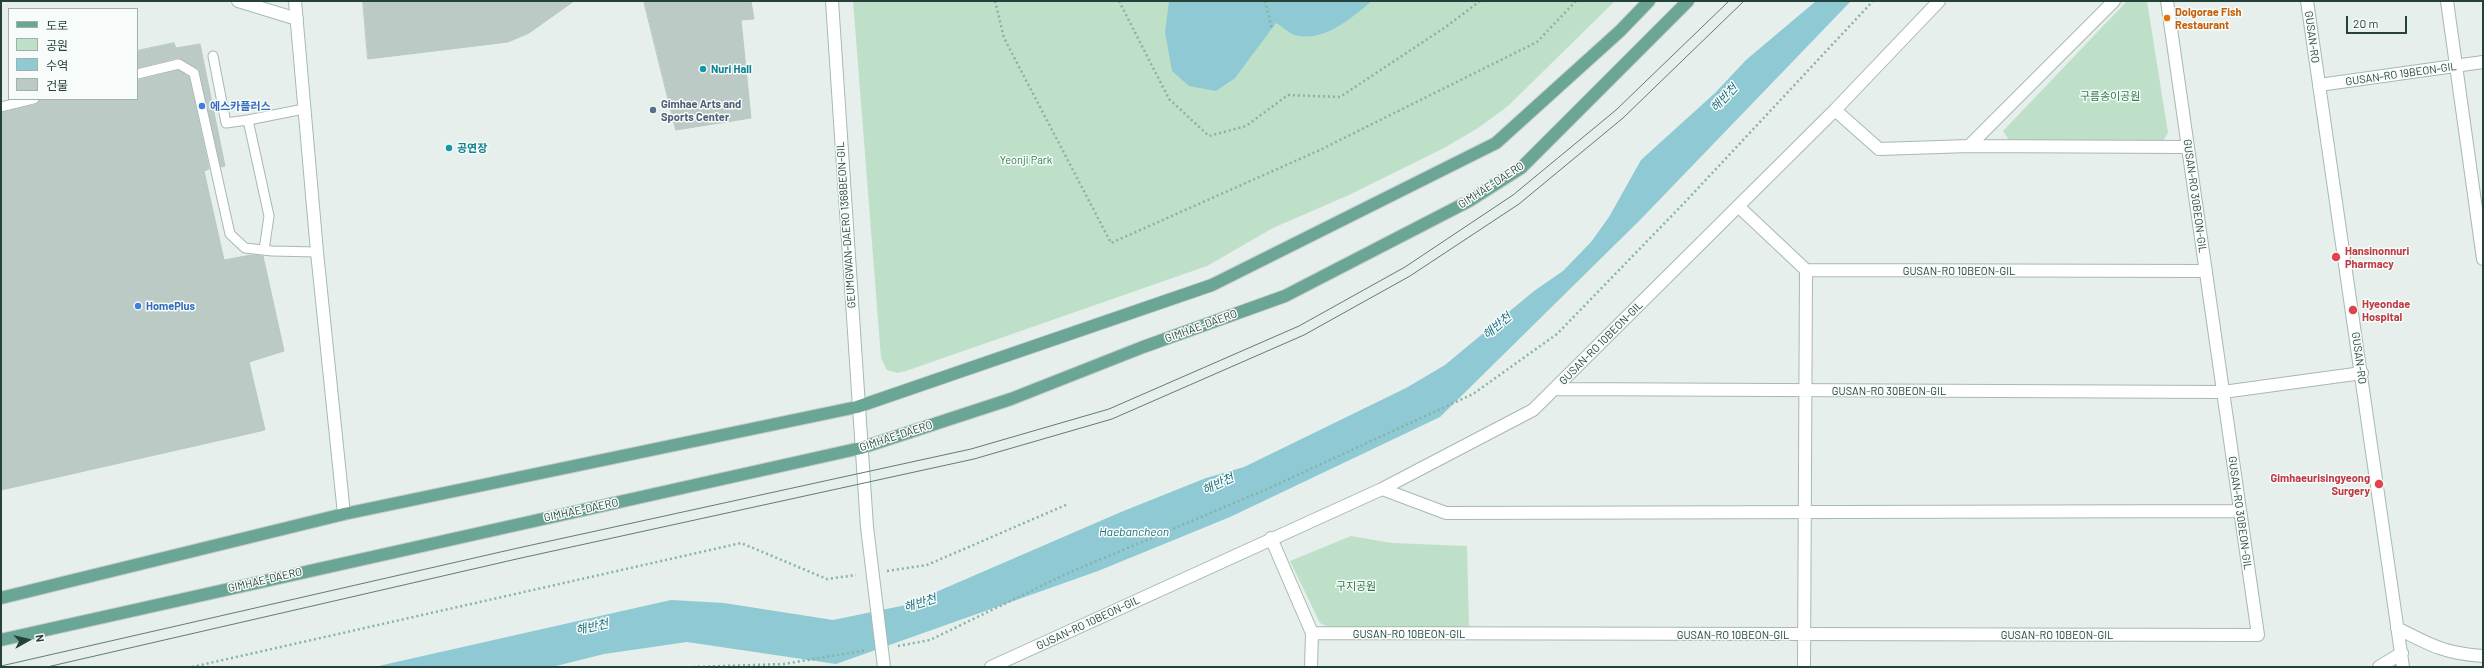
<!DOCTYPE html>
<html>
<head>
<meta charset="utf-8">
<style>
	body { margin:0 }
	#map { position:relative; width:2484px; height:668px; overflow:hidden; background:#e6efeb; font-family:Barlow,"Noto Sans KR",sans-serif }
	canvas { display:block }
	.frame { position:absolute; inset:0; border:2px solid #24423a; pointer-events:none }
	.legend { position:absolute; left:8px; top:8px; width:130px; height:92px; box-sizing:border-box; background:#f7fbf9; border:1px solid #a3b1ad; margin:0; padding:5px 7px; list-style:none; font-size:12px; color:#24423a }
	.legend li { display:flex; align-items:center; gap:8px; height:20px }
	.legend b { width:20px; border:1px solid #a3b1ad }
	.north { position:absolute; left:8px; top:620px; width:40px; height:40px; -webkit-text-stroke:3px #f7fbf9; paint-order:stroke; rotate:82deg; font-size:11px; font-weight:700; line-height:16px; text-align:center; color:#24423a }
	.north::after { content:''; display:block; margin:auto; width:14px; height:18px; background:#24423a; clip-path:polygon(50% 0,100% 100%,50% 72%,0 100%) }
	.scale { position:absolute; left:2346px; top:16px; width:61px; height:18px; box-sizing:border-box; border:2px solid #24423a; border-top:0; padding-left:5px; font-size:12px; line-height:14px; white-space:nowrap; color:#24423a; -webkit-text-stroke:3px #f7fbf9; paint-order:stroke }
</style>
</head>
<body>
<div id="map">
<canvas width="2484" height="668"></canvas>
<div class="frame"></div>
<ul class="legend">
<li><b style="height:5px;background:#6aa596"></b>도로</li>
<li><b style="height:11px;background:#bfe0c8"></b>공원</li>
<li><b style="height:11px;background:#8ec9d4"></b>수역</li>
<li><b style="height:11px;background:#bbcac4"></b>건물</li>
</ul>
<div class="north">N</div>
<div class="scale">20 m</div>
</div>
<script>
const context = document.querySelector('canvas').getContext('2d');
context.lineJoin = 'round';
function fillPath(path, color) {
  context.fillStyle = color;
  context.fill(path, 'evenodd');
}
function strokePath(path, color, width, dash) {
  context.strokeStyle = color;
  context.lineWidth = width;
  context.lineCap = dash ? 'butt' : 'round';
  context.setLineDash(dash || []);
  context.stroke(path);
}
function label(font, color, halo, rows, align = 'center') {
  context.font = font + ' Barlow,"Noto Sans KR",sans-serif';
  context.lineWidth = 3;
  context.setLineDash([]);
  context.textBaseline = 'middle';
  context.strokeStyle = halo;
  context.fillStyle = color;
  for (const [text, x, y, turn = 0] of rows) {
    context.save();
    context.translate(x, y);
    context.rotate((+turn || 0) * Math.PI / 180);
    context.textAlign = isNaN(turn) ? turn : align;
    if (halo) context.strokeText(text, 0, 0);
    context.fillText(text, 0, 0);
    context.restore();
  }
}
const green = new Path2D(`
	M 853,1 L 1615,1 L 1508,106 L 1478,128 L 1444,148 L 1349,195 L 1273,228 L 1207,266 L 906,371 L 897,373 L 887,370 L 881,358 Z
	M 2127,1 L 2147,1 L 2168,133 L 2157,150 L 2011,143 L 2003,131 Z
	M 1351,536 L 1392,543 L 1467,546 L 1469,626 L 1344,635 L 1320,623 L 1290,561 Z`);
const water = new Path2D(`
	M 1169,1 L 1372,1 C 1351,18 1324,43 1295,35 C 1288,33 1282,26 1276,23 L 1235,78 L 1216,91 L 1189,86 L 1172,71 L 1165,32 Z
	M 1816,1 L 1851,1 L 1641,219 L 1440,417 L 1230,517 L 1098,571 L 836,664 L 687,642 L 604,654 L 552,667 L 374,667 L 671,600 L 724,603 L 833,620 L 906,605 L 1121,512 L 1206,478 L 1244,467 L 1406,388 L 1445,365 L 1534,291 L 1563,271 L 1591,242 L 1609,217 L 1641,160 L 1715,93 L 1746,60 Z`);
const building = new Path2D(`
	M 363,1 L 574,1 L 529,33 L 508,42 L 368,59 Z
	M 644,1 L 751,1 L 754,19 L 741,20 L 751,118 L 676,130 Z
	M 174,43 L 176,48 L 200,44 L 225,166 L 221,167 L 199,69 L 178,58 L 137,68 L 137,51 Z
	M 178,70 L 189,77 L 209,169 L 204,171 L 224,260 L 251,255 L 263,256 L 284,351 L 249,362 L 265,430 L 1,490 L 1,113 L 35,105 L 40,99 L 137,99 L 137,80 Z`);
const path = new Path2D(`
	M 995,1 L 1004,38 L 1111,243 L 1320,150 L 1537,42 L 1576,1
	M 1119,1 L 1169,99 L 1209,136 L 1246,126 L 1288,95 L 1340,97 L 1447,26 L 1480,1
	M 1265,1 L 1272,29
	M 887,571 L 927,565 L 1068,504
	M 898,646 L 930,640 L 1066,574 L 1265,490 L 1473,394 L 1557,334 L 1687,200 L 1873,1
	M 192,667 L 741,543 L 827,579 L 856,575
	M 693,667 L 784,664 L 867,650`);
const lane = new Path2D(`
	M 213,56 L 226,123 L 248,120
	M 137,74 L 179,64 L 194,73 L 230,234 L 245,248 L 272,251 L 317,252
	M 1,107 L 34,99
	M 264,250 L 269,216 L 248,120 L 304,109`);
const street = new Path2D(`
	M 2447,1 L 2483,259
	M 2319,85 L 2483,62
	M 1835,110 L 1879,149 L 1969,146 L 2188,147
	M 1969,146 L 2114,1
	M 1738,206 L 1806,270 L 2206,271
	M 1555,389 L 2223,392 L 2362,373
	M 1382,489 L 1446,513 L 2240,511
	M 1271,538 L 1312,633 L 1311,667
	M 1312,633 L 2258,635 L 2167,1
	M 991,667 L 1382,489 L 1533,410 L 1835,110 L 1939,1
	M 1804,667 L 1806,270`);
const secondary = new Path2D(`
	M 238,1 L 297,19
	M 295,1 L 317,252 L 344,514
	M 832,1 L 867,527
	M 2307,1 L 2403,667
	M 2397,628 C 2430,645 2446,654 2483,656
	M 2379,667 L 2402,653`);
const primary = new Path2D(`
	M 1,598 L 344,514 L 857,407 L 1212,285 L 1496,143 L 1620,31 L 1649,1
	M 1,640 L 861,448 L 1011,399 L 1143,347 L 1285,296 L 1469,201 L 1521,168 L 1688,1`);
const tram = new Path2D(`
	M 1,666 L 518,548 L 971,449 L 1109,409 L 1299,326 L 1405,267 L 1513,195 L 1616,110 L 1729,1
	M 47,667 L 521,558 L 974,459 L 1112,419 L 1304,335 L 1410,276 L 1519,204 L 1623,118 L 1744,1`);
const secondaryBridge = new Path2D(`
	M 867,527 L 884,667`);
const markers = [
	[2167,18,4,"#e8710a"],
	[703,69,4,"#0f9aa8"],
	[202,106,4,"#3f7fe0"],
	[653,110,4,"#5c6f8a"],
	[449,148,4,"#0f9aa8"],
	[2336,257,5,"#e0444e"],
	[138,306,4,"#3f7fe0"],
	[2353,310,5,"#e0444e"],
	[2379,484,5,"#e0444e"]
];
const foodNames = [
	["Dolgorae Fish",2175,12],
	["Restaurant",2175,25]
];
const streetNames = [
	["GUSAN-RO",2312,37,82],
	["GUSAN-RO 19BEON-GIL",2401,74,-8],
	["GIMHAE-DAERO",1491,185,-33],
	["GUSAN-RO 30BEON-GIL",2195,196,82],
	["GEUMGWAN-DAERO 1368BEON-GIL",846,225,-94],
	["GUSAN-RO 10BEON-GIL",1959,271],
	["GIMHAE-DAERO",1201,326,-20],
	["GUSAN-RO 10BEON-GIL",1601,343,-45],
	["GUSAN-RO",2359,358,82],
	["GUSAN-RO 30BEON-GIL",1889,391],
	["GIMHAE-DAERO",896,436,-18],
	["GIMHAE-DAERO",581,510,-12],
	["GUSAN-RO 30BEON-GIL",2240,513,82],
	["GIMHAE-DAERO",265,580,-13],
	["GUSAN-RO 10BEON-GIL",1088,623,-25],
	["GUSAN-RO 10BEON-GIL",1409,634],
	["GUSAN-RO 10BEON-GIL",1733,635],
	["GUSAN-RO 10BEON-GIL",2057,635]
];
const cultureNames = [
	["Nuri Hall",711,69],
	["공연장",457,148]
];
const parkNames = [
	["구름송이공원",2110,96],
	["Yeonji Park",1026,160],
	["구지공원",1356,586]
];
const serviceNames = [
	["Gimhae Arts and",661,104],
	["Sports Center",661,117]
];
const shopNames = [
	["에스카플러스",210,106],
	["HomePlus",146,306]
];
const healthNames = [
	["Hansinonnuri",2345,251],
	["Pharmacy",2345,264],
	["Hyeondae",2362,304],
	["Hospital",2362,317],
	["Gimhaeurisingyeong",2370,478,"right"],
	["Surgery",2370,491,"right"]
];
const waterNames = [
	["해반천",1724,98,-47],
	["해반천",1497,326,-40],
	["해반천",1218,484,-26],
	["Haebancheon",1134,532],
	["해반천",920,603,-17],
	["해반천",592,627,-13]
];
fillPath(green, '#bfe0c8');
fillPath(water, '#8ec9d4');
fillPath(building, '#bbcac4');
strokePath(building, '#b8c9c2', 1);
strokePath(lane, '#a8b8b2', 11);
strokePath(street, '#a8b8b2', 14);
strokePath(secondary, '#a4bbb3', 14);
strokePath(primary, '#c2cac8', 14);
strokePath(path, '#86b3a5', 2.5, [2, 3]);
strokePath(lane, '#fff', 9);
strokePath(street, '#fff', 12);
strokePath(secondary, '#fff', 12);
strokePath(primary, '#6aa596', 12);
strokePath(tram, '#5f7d75', 1);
strokePath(secondaryBridge, '#a4bbb3', 14, []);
strokePath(secondaryBridge, '#fff', 12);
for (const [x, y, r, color] of markers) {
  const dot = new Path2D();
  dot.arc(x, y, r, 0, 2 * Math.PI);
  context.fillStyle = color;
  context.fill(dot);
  strokePath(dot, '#f7fbf9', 1.5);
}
label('bold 11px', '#c56008', '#f7fbf9', foodNames, 'left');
label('11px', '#24423a', '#f7fbf9', streetNames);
label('bold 11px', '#0d838f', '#f7fbf9', cultureNames, 'left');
label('11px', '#2d7a4b', '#f7fbf9', parkNames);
label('bold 11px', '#4e5e75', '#f7fbf9', serviceNames, 'left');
label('bold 11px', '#366cbe', '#f7fbf9', shopNames, 'left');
label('bold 11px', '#be3a42', '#f7fbf9', healthNames, 'left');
label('italic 12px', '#1c6f80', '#f7fbf9', waterNames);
</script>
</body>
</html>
